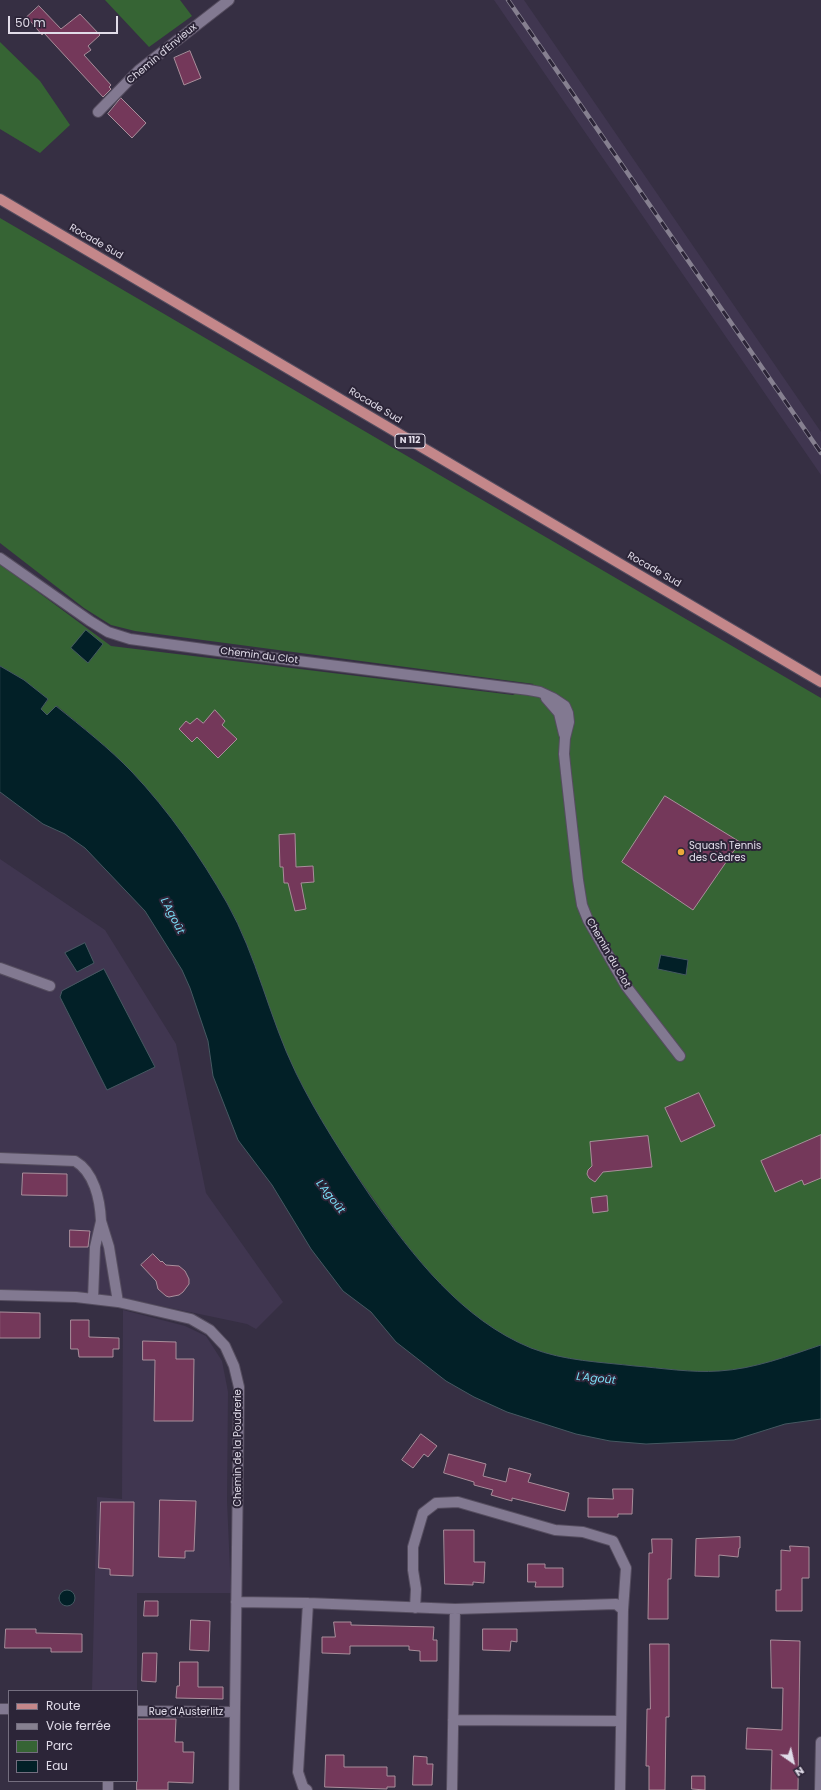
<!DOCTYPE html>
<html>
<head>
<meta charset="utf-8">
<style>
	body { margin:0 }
	#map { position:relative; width:821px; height:1790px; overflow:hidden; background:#362f43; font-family:Poppins,sans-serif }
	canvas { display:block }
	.legend { position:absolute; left:8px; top:1690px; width:130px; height:92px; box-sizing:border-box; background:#2c2538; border:1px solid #746e7f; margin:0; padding:5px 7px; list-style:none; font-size:12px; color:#e1dce9 }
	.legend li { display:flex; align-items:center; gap:8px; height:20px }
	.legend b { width:20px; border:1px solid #746e7f }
	.north { position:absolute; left:773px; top:1742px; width:40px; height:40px; -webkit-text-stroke:3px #2c2538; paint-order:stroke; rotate:146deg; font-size:11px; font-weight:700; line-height:16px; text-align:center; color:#e1dce9 }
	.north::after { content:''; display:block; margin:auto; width:14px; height:18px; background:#e1dce9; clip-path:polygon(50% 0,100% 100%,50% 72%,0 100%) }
	.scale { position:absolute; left:8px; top:16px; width:110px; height:18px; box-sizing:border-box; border:2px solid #e1dce9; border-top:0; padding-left:5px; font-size:12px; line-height:14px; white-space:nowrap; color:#e1dce9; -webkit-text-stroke:3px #2c2538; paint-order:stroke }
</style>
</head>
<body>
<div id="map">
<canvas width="821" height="1790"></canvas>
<ul class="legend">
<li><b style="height:5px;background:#c4878a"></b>Route</li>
<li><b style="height:5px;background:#868090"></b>Voie ferrée</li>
<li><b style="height:11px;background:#366434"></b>Parc</li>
<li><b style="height:11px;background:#022027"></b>Eau</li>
</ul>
<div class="north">N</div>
<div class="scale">50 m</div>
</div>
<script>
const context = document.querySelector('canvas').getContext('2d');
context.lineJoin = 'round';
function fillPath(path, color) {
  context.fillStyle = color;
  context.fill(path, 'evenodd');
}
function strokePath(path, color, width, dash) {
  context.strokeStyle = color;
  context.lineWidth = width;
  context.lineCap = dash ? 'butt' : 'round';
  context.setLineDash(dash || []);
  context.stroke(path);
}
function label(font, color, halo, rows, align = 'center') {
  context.font = font + ' Poppins,sans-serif';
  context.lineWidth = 4;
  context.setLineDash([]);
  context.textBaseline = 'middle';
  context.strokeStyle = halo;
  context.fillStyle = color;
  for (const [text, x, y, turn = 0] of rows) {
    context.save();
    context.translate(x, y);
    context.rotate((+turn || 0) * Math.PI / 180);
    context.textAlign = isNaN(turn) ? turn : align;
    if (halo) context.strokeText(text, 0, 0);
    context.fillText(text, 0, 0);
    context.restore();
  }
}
const built = new Path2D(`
	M 494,0 L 524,0 L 821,432 L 821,475 Z
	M 0,859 L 105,930 L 176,1044 L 206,1193 L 283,1302 L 256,1329 L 247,1324 L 123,1298 L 0,1296 Z
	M 123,1310 L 185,1326 L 206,1336 L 222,1361 L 228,1392 L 227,1501 L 231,1593 L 137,1593 L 137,1691 L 92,1691 L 97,1497 L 122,1499 Z`);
const green = new Path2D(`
	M 105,0 L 180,0 L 192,16 L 149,47 Z
	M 0,42 L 40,81 L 70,125 L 40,153 L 0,129 Z
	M 0,218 L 821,698 L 821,1345 C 788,1356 754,1369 719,1371 C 691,1373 662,1368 635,1366 C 601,1362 564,1361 531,1348 C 464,1321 415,1259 375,1201 C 346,1161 318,1118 296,1073 C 269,1018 257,957 227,903 C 207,869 184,838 160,807 C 150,794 140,780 128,768 C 106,746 81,726 57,706 L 48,715 L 40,709 L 48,700 L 24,680 L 0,666 L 0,564 L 111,646 L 513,695 L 534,684 L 135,631 L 111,625 L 84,608 L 0,543 Z`);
const water = new Path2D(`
	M 86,630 L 103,644 L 88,663 L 71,648 Z
	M 0,666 L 24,680 L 48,699 L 41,709 L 47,715 L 56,706 C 82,727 109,748 132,772 C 169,811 200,856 227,903 C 257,956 269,1018 296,1073 C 317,1116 344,1157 371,1197 C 413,1256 462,1320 531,1348 C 564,1361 601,1362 635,1366 C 662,1368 691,1373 719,1371 C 754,1369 788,1356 821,1345 L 821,1419 L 785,1424 L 734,1440 L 646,1444 L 610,1441 L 576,1434 L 507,1412 L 474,1397 L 446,1381 L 396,1342 L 371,1312 L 343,1291 L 311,1249 L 272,1185 L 238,1140 L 213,1076 L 208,1041 L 190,988 L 182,970 L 145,911 L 85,848 L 65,834 L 43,824 L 0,792 Z
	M 85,943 L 94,963 L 77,972 L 65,953 Z
	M 661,955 L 688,960 L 686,975 L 658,969 Z
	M 104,969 L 155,1067 L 107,1090 L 60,997 L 62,991 Z
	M59 1598a8 8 0 1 1 16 0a8 8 0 1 1-16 0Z`);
const building = new Path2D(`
	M 39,6 L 61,29 L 80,14 L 100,35 L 88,46 L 91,50 L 84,55 L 111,85 L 109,87 L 111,89 L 103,97 L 44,33 L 42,35 L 27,17 Z
	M 190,51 L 201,78 L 184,85 L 174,58 Z
	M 121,98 L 146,123 L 132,138 L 108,114 Z
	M 215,710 L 225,721 L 222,725 L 237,739 L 218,758 L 197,737 L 192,742 L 179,729 L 186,721 L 190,724 L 197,718 L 203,723 Z
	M 665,796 L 740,842 L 693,910 L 622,862 Z
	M 295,834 L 296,867 L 313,866 L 314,882 L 301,883 L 306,909 L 295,911 L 288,883 L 284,883 L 283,867 L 280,867 L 279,835 Z
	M 699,1093 L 715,1126 L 681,1142 L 665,1108 Z
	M 821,1135 L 821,1178 L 804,1185 L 802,1180 L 775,1192 L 761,1161 Z
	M 648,1136 L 652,1167 L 603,1172 L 595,1182 L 589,1178 L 587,1174 L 588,1170 L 592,1166 L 590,1142 Z
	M 23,1173 L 67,1174 L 67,1196 L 22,1195 Z
	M 607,1196 L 608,1211 L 593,1213 L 591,1198 Z
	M 70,1230 L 90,1231 L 88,1247 L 70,1247 Z
	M 153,1254 L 161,1262 L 162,1261 L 166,1265 L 179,1266 L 185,1271 L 189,1279 L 189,1284 L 183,1292 L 179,1295 L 169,1297 L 166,1296 L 158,1289 L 156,1281 L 141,1265 Z
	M 0,1312 L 40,1313 L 40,1338 L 0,1338 Z
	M 71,1320 L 89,1320 L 89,1337 L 119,1338 L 119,1349 L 113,1349 L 113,1357 L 79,1357 L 78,1349 L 71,1349 Z
	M 143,1341 L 176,1342 L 176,1359 L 194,1359 L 193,1421 L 154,1421 L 155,1360 L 143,1360 Z
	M 421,1434 L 437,1446 L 428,1457 L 424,1454 L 413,1468 L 402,1460 Z
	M 449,1454 L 486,1464 L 483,1476 L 506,1482 L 509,1468 L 531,1474 L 528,1482 L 569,1493 L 565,1511 L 512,1498 L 512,1501 L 491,1495 L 493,1490 L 474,1485 L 474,1482 L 444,1473 Z
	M 613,1489 L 633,1489 L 632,1514 L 618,1514 L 618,1517 L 588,1517 L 588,1498 L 613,1499 Z
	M 160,1500 L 196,1501 L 194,1551 L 185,1551 L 185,1558 L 159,1557 Z
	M 101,1502 L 134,1502 L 133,1576 L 110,1575 L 110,1569 L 99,1568 Z
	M 444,1530 L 474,1530 L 474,1562 L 485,1562 L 484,1583 L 473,1582 L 473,1585 L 445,1584 Z
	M 740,1537 L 740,1548 L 739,1548 L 738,1557 L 719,1555 L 719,1577 L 695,1576 L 696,1539 Z
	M 652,1539 L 672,1539 L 671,1579 L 668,1579 L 668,1619 L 648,1619 L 649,1553 L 652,1553 Z
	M 790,1546 L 809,1547 L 809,1578 L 802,1578 L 802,1611 L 776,1611 L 776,1590 L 781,1590 L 781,1550 L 790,1551 Z
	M 528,1564 L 545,1564 L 545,1568 L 563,1568 L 563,1587 L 535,1587 L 536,1582 L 528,1582 Z
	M 145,1601 L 158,1601 L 158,1616 L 144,1616 Z
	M 191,1620 L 210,1621 L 209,1651 L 190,1650 Z
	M 334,1622 L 351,1622 L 351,1625 L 434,1627 L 433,1640 L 437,1640 L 437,1661 L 420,1661 L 420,1651 L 409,1650 L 409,1646 L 350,1646 L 350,1654 L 322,1653 L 322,1637 L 335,1637 Z
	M 6,1629 L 36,1629 L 36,1633 L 82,1634 L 82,1652 L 51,1652 L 51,1648 L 5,1648 Z
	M 483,1629 L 517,1629 L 517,1642 L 511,1641 L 510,1651 L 483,1650 Z
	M 771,1640 L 800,1641 L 798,1790 L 771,1790 L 772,1750 L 746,1749 L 747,1728 L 782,1730 L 783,1688 L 772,1688 Z
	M 650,1644 L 669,1644 L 669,1717 L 666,1717 L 665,1790 L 649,1790 L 649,1766 L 646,1766 L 647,1709 L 650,1709 Z
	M 143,1653 L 157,1653 L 156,1682 L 142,1681 Z
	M 180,1662 L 198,1662 L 198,1687 L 223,1687 L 223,1699 L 176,1698 L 177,1686 L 179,1686 Z
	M 137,1719 L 176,1719 L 175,1742 L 183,1742 L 183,1752 L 194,1752 L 193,1783 L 168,1782 L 168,1790 L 137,1790 Z
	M 326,1755 L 344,1755 L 344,1767 L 387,1767 L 387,1776 L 395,1776 L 395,1787 L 387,1787 L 387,1789 L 325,1787 Z
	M 414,1756 L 427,1757 L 427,1764 L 433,1764 L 432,1785 L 413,1785 Z
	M 692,1776 L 705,1776 L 705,1790 L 692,1789 Z`);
const minor = new Path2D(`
	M 98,112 L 139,70 L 229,0
	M 0,558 L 90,621 L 108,632 L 130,639 L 218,651 L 529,690 L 540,692 L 553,698 L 565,706 L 568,713 L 569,722 L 565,738 L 564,754 L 566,773 L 578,880 L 582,905 L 588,920 L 626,986 L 680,1056
	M 546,698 L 559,713 L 564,734
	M 0,968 L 50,986
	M 0,1158 L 75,1161 C 94,1172 100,1199 101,1221
	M 0,1295 L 76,1297 L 118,1302 L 191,1319 L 210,1330 L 225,1346 L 234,1366 L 239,1387 L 234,1790
	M 93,1299 L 95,1247 L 101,1221 L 109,1247 L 118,1302
	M 236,1602 L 308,1603 L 455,1609 L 616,1604 L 623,1610 L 620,1790
	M 415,1608 L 416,1589 L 413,1570 L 413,1547 L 423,1513 L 436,1503 L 458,1502 L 555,1530 L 583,1532 L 613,1541 L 626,1568 L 623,1610
	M 0,1709 L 9,1709
	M 137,1711 L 235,1712
	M 453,1720 L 621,1721
	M 108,1790 L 108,1781
	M 307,1790 L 303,1787 L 298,1772 L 308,1603
	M 452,1790 L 455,1609
	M 820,1790 L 821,1742`);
const major = new Path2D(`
	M 0,199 L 821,682`);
const rail = new Path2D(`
	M 508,0 L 821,453`);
const markers = [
	[681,852,4,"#eca93a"]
];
const shields = [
	[410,441,30]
];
const shieldNames = [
	["N 112",410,441]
];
const streetNames = [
	["Chemin d'Envieux",162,54,-40],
	["Rocade Sud",96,242,30],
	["Rocade Sud",375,406,31],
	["Rocade Sud",654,570,30],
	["Chemin du Clot",259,656,7],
	["Chemin du Clot",608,953,60],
	["Chemin de la Poudrerie",238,1448,-90],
	["Rue d'Austerlitz",186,1712]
];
const poiNames = [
	["Squash Tennis",689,846],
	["des Cèdres",689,858]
];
const waterNames = [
	["L'Agoût",172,916,63],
	["L'Agoût",330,1197,52],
	["L'Agoût",596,1379,6]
];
fillPath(built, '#403650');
fillPath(green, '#366434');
fillPath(water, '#022027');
strokePath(water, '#455861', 1);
fillPath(building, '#74385a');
strokePath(building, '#a98e9b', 1);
strokePath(minor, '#554d5f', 12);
strokePath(major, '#554d5f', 12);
strokePath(minor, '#827991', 10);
strokePath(major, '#c4878a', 10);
strokePath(rail, '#868090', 4.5);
strokePath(rail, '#2c2538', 3, [9]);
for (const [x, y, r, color] of markers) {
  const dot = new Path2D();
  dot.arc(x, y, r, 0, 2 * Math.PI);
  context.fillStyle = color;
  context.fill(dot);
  strokePath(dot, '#2c2538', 1.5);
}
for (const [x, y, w] of shields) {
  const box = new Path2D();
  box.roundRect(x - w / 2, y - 7, w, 14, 3);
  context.fillStyle = '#2c2538';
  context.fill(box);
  strokePath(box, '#e1dce9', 1);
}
label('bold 9px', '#e1dce9', null, shieldNames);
label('10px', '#e1dce9', '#2c2538', streetNames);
label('10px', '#e1dce9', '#2c2538', poiNames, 'left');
label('italic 11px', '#7adef6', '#2c2538', waterNames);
</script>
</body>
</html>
